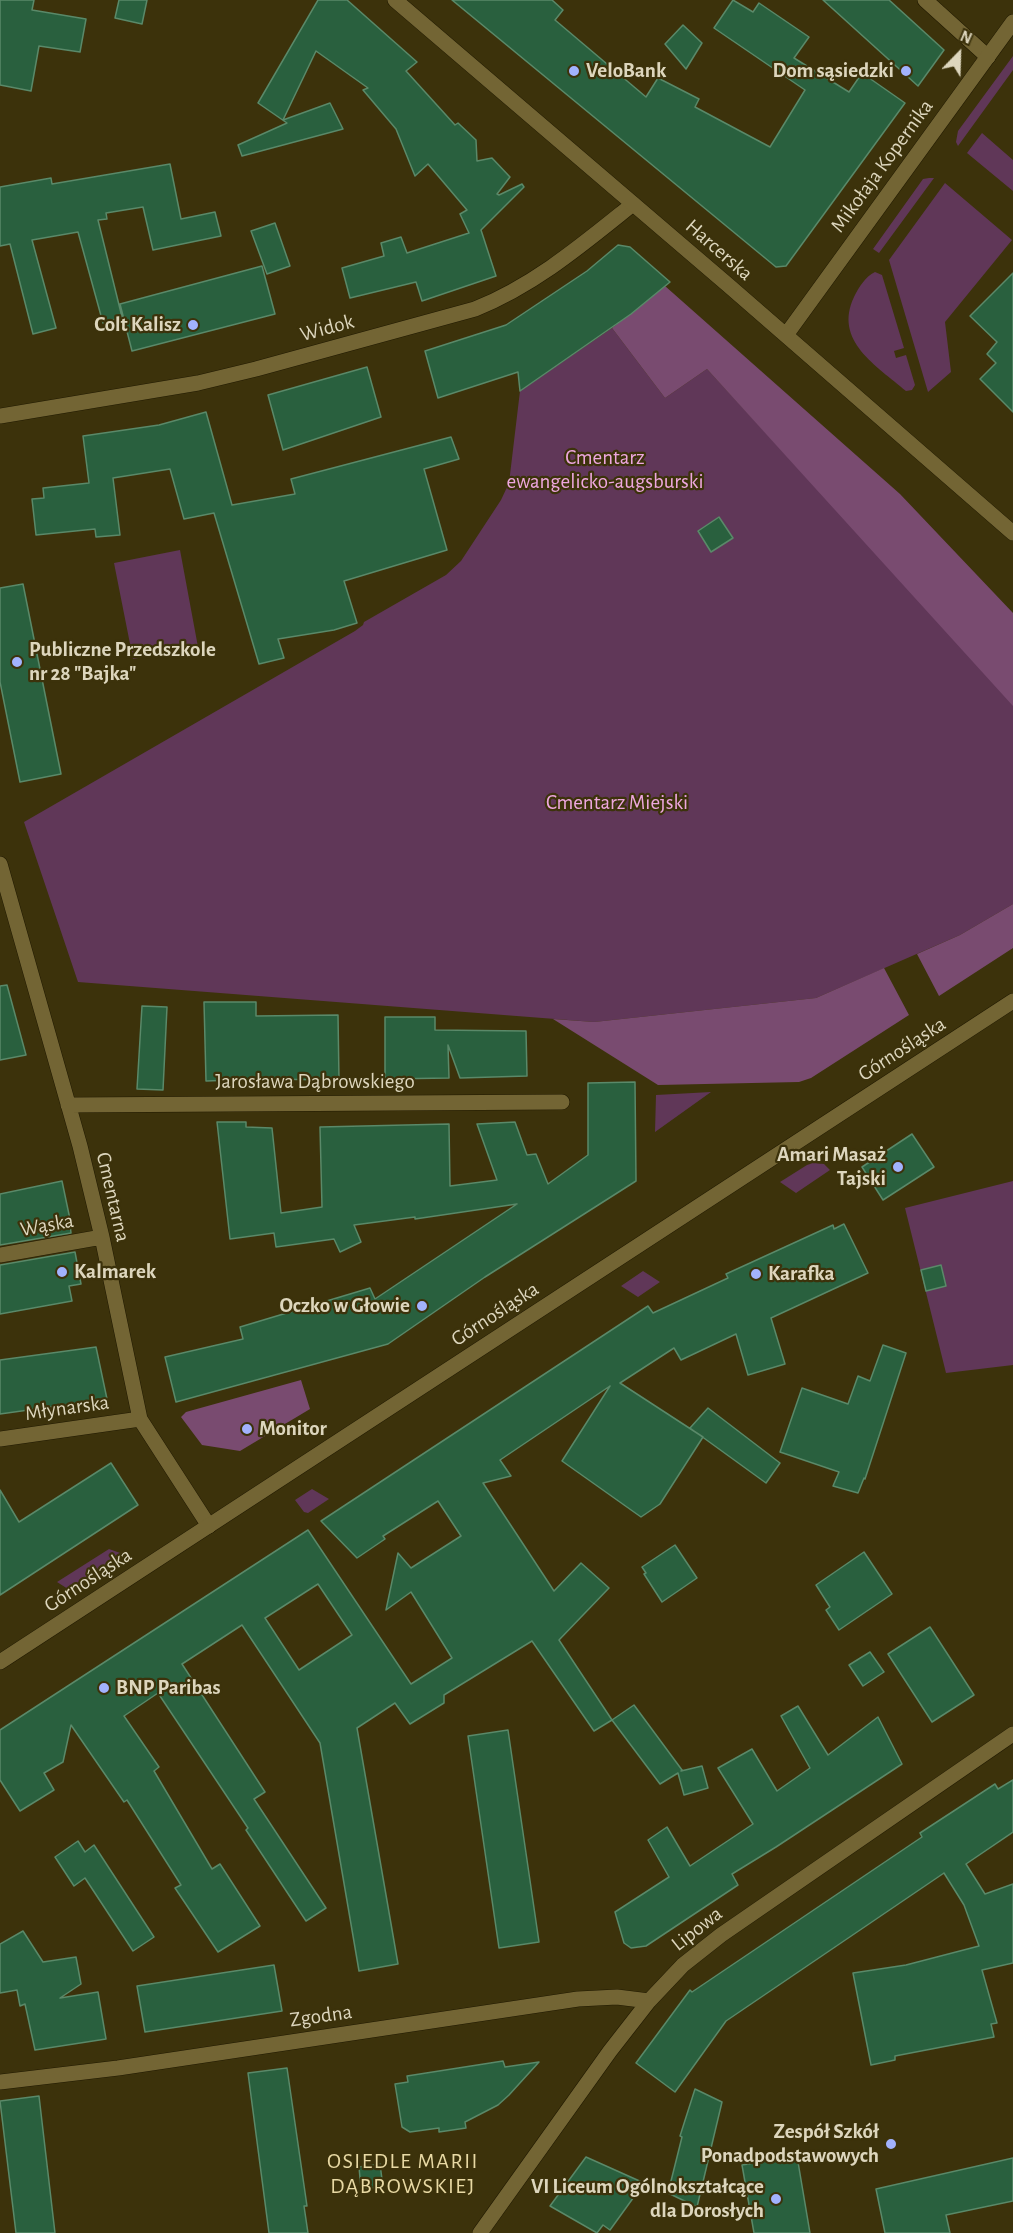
<!DOCTYPE html>
<html>
<head>
<meta charset="utf-8">
<style>
	body { margin:0 }
	#map { position:relative; width:1013px; height:2233px; overflow:hidden; background:#3c320b; font-family:"Alegreya Sans",sans-serif }
	canvas { display:block }
	.north { position:absolute; left:929px; top:24px; width:60px; height:60px; -webkit-text-stroke:4px #3c320b; paint-order:stroke; rotate:23deg; font-size:16px; font-weight:700; line-height:24px; text-align:center; color:#ddd6bd }
	.north::after { content:''; display:block; margin:auto; width:21px; height:27px; background:#ddd6bd; clip-path:polygon(50% 0,100% 100%,50% 72%,0 100%) }
</style>
</head>
<body>
<div id="map">
<canvas width="1013" height="2233"></canvas>
<div class="north">N</div>
</div>
<script>
const context = document.querySelector('canvas').getContext('2d');
context.lineJoin = 'round';
function fillPath(path, color) {
  context.fillStyle = color;
  context.fill(path, 'evenodd');
}
function strokePath(path, color, width, dash) {
  context.strokeStyle = color;
  context.lineWidth = width;
  context.lineCap = dash ? 'butt' : 'round';
  context.setLineDash(dash || []);
  context.stroke(path);
}
function label(font, color, halo, rows, align = 'center') {
  context.font = font + ' "Alegreya Sans",sans-serif';
  context.lineWidth = 4.5;
  context.setLineDash([]);
  context.textBaseline = 'middle';
  context.strokeStyle = halo;
  context.fillStyle = color;
  for (const [text, x, y, turn = 0] of rows) {
    context.save();
    context.translate(x, y);
    context.rotate((+turn || 0) * Math.PI / 180);
    context.textAlign = isNaN(turn) ? turn : align;
    if (halo) context.strokeText(text, 0, 0);
    context.fillText(text, 0, 0);
    context.restore();
  }
}
const green = new Path2D(`
	M 1013,56 L 1013,70 L 958,146 L 956,142 L 958,131 Z
	M 982,133 L 1013,160 L 1013,191 L 967,153 Z
	M 929,178 L 934,178 L 879,253 L 873,249 L 923,179 Z
	M 945,183 L 1012,240 L 945,322 L 951,372 L 928,392 L 889,260 Z
	M 875,272 L 882,275 L 904,348 L 894,351 L 896,358 L 906,355 L 915,385 L 912,390 L 906,391 C 877,366 833,341 854,297 C 859,287 865,277 875,272 Z
	M 612,328 L 665,398 L 707,369 L 1013,702 L 1013,904 L 960,935 L 816,998 L 594,1022 L 78,982 L 24,822 L 355,631 L 363,625 L 364,622 L 446,575 L 461,561 L 501,500 L 509,483 L 520,391 Z
	M 180,550 L 198,647 L 133,659 L 114,563 Z
	M 711,1092 L 655,1132 L 656,1095 Z
	M 813,1163 L 824,1164 L 830,1170 L 796,1193 L 780,1182 L 807,1165 Z
	M 1013,1181 L 1013,1365 L 946,1373 L 905,1208 Z
	M 643,1271 L 660,1282 L 638,1297 L 621,1286 Z
	M 312,1489 L 329,1499 L 308,1513 L 304,1512 L 295,1500 Z
	M 109,1549 L 123,1554 L 68,1589 L 57,1582 Z`);
const forest = new Path2D(`
	M 665,286 L 900,494 L 1013,613 L 1013,706 L 707,369 L 665,398 L 612,328 Z
	M 1013,904 L 1013,948 L 939,996 L 917,954 L 960,935 Z
	M 884,968 L 909,1015 L 811,1078 L 799,1082 L 658,1085 L 553,1019 L 594,1022 L 816,998 Z
	M 301,1380 L 310,1409 L 240,1451 L 202,1445 L 181,1417 L 186,1412 Z`);
const building = new Path2D(`
	M 0,0 L 34,0 L 32,10 L 86,19 L 80,52 L 39,46 L 31,91 L 0,85 Z
	M 119,0 L 147,0 L 142,24 L 115,18 Z
	M 318,0 L 347,0 L 417,62 L 406,71 L 455,125 L 458,123 L 476,140 L 477,161 L 492,158 L 510,177 L 497,194 L 499,195 L 522,184 L 524,187 L 481,230 L 496,276 L 422,301 L 416,282 L 350,298 L 342,268 L 384,256 L 381,243 L 401,237 L 407,253 L 469,233 L 460,214 L 467,210 L 428,164 L 415,176 L 396,129 L 363,90 L 368,88 L 316,51 L 283,120 L 330,103 L 343,129 L 242,156 L 238,145 L 287,123 L 258,103 Z
	M 452,0 L 552,0 L 563,10 L 555,20 L 646,97 L 658,78 L 699,99 L 695,107 L 770,147 L 805,90 L 714,28 L 733,0 L 753,12 L 759,3 L 809,37 L 794,58 L 849,92 L 862,73 L 905,103 L 786,266 L 776,267 Z
	M 823,0 L 889,0 L 944,50 L 918,86 Z
	M 683,25 L 702,43 L 686,69 L 665,44 Z
	M 170,164 L 181,219 L 215,212 L 221,236 L 153,250 L 143,207 L 106,213 L 107,219 L 98,220 L 122,317 L 103,323 L 78,232 L 32,240 L 56,328 L 33,334 L 10,244 L 0,246 L 0,187 L 51,178 L 52,184 Z
	M 275,223 L 290,266 L 267,274 L 251,231 Z
	M 618,245 L 630,247 L 670,282 L 631,314 L 520,391 L 518,372 L 438,398 L 425,351 L 506,325 L 587,271 Z
	M 262,266 L 275,314 L 132,351 L 120,304 Z
	M 1013,273 L 1013,412 L 980,379 L 996,363 L 987,354 L 997,342 L 970,316 Z
	M 367,367 L 381,417 L 283,450 L 268,395 Z
	M 206,412 L 232,505 L 295,494 L 291,479 L 451,437 L 459,459 L 424,469 L 447,550 L 344,581 L 357,623 L 334,630 L 278,639 L 284,658 L 259,664 L 214,513 L 184,519 L 170,469 L 113,478 L 120,535 L 96,537 L 95,529 L 36,535 L 32,499 L 44,498 L 43,488 L 89,483 L 83,436 L 159,425 Z
	M 719,517 L 733,538 L 711,552 L 698,531 Z
	M 23,584 L 61,774 L 20,782 L 0,682 L 0,588 Z
	M 7,985 L 26,1055 L 0,1060 L 0,986 Z
	M 204,1002 L 256,1002 L 256,1016 L 338,1015 L 339,1080 L 258,1079 L 206,1081 Z
	M 142,1006 L 167,1007 L 163,1090 L 137,1089 Z
	M 385,1017 L 435,1017 L 435,1030 L 526,1031 L 527,1076 L 460,1078 L 448,1045 L 449,1078 L 385,1079 Z
	M 635,1082 L 636,1181 L 485,1277 L 388,1344 L 176,1402 L 165,1357 L 243,1339 L 240,1327 L 370,1288 L 375,1299 L 517,1204 L 415,1219 L 415,1217 L 354,1225 L 361,1242 L 340,1252 L 334,1239 L 276,1247 L 274,1233 L 230,1239 L 217,1122 L 246,1122 L 246,1127 L 272,1128 L 281,1213 L 322,1207 L 320,1127 L 449,1124 L 450,1186 L 497,1180 L 477,1124 L 515,1122 L 527,1155 L 536,1154 L 548,1184 L 588,1155 L 588,1083 Z
	M 912,1134 L 934,1167 L 883,1200 L 862,1167 Z
	M 62,1181 L 71,1224 L 70,1224 L 71,1233 L 0,1245 L 0,1194 Z
	M 844,1224 L 868,1273 L 771,1318 L 785,1364 L 748,1375 L 736,1334 L 681,1360 L 674,1348 L 620,1383 L 703,1437 L 660,1504 L 641,1517 L 562,1461 L 610,1386 L 500,1460 L 511,1476 L 483,1483 L 554,1591 L 581,1563 L 609,1588 L 559,1640 L 612,1720 L 634,1705 L 682,1770 L 681,1771 L 702,1766 L 708,1788 L 684,1795 L 678,1773 L 660,1784 L 612,1720 L 594,1731 L 532,1641 L 444,1695 L 444,1703 L 410,1724 L 395,1703 L 357,1728 L 398,1964 L 359,1971 L 320,1743 L 242,1625 L 182,1664 L 265,1792 L 254,1799 L 326,1908 L 306,1921 L 246,1830 L 248,1828 L 158,1693 L 124,1716 L 159,1767 L 154,1771 L 212,1869 L 220,1864 L 260,1926 L 218,1952 L 175,1888 L 181,1885 L 127,1800 L 124,1802 L 71,1725 L 63,1762 L 44,1773 L 54,1790 L 20,1811 L 0,1780 L 0,1730 L 308,1530 L 411,1684 L 452,1658 L 411,1592 L 386,1610 L 398,1553 L 411,1568 L 461,1536 L 438,1501 L 383,1536 L 385,1539 L 357,1558 L 321,1521 L 648,1306 L 653,1313 L 728,1278 L 726,1274 L 833,1225 L 834,1229 ZM 318,1584 L 352,1635 L 299,1670 L 265,1618 Z
	M 75,1252 L 81,1284 L 69,1286 L 72,1301 L 0,1314 L 0,1265 Z
	M 941,1265 L 946,1286 L 926,1291 L 921,1270 Z
	M 883,1345 L 906,1353 L 865,1479 L 864,1478 L 858,1493 L 833,1486 L 839,1472 L 780,1452 L 802,1388 L 848,1404 L 858,1376 L 870,1381 Z
	M 96,1347 L 107,1399 L 0,1414 L 0,1360 Z
	M 708,1408 L 780,1463 L 766,1483 L 690,1428 Z
	M 111,1463 L 138,1505 L 0,1595 L 0,1490 L 19,1522 Z
	M 675,1545 L 697,1578 L 662,1602 L 644,1574 L 646,1573 L 642,1567 Z
	M 864,1552 L 892,1594 L 839,1630 L 826,1610 L 830,1607 L 816,1585 Z
	M 930,1627 L 974,1695 L 932,1722 L 888,1654 Z
	M 870,1652 L 884,1672 L 863,1686 L 849,1665 Z
	M 798,1706 L 828,1755 L 878,1717 L 902,1764 L 776,1847 L 732,1874 L 738,1885 L 646,1946 L 631,1948 L 624,1943 L 615,1912 L 669,1877 L 648,1840 L 667,1827 L 690,1866 L 753,1824 L 718,1768 L 752,1749 L 777,1791 L 810,1768 L 781,1716 Z
	M 508,1730 L 539,1942 L 499,1948 L 468,1736 Z
	M 1013,1780 L 1013,1832 L 966,1864 L 985,1894 L 1013,1884 L 1013,1963 L 982,1970 L 997,2023 L 991,2024 L 994,2037 L 895,2056 L 895,2060 L 871,2065 L 853,1973 L 906,1965 L 979,1946 L 964,1905 L 944,1873 L 726,2021 L 675,2092 L 636,2063 L 690,1990 L 692,1992 L 922,1837 L 920,1833 L 995,1784 L 998,1789 Z
	M 78,1841 L 85,1852 L 94,1845 L 154,1937 L 133,1951 L 85,1878 L 74,1886 L 55,1857 Z
	M 23,1931 L 43,1962 L 76,1957 L 81,1984 L 60,1998 L 98,1992 L 106,2039 L 35,2050 L 25,2004 L 20,2006 L 17,1990 L 0,1993 L 0,1944 Z
	M 274,1965 L 282,2011 L 145,2032 L 137,1986 Z
	M 503,2061 L 505,2067 L 539,2062 L 509,2095 L 498,2105 L 465,2122 L 466,2128 L 439,2132 L 439,2128 L 410,2132 L 402,2127 L 395,2084 L 408,2082 L 407,2076 Z
	M 287,2068 L 307,2206 L 304,2206 L 308,2233 L 269,2233 L 248,2073 Z
	M 695,2089 L 722,2102 L 697,2207 L 668,2193 L 682,2137 L 680,2136 Z
	M 39,2096 L 55,2233 L 16,2233 L 0,2101 Z
	M 797,2156 L 810,2233 L 754,2233 L 742,2165 Z
	M 586,2157 L 644,2183 L 610,2230 L 603,2225 L 597,2233 L 550,2206 Z
	M 1013,2158 L 1013,2201 L 946,2215 L 950,2233 L 885,2233 L 876,2189 Z
	M 380,2164 L 383,2187 L 361,2189 L 359,2167 Z`);
const street = new Path2D(`
	M 925,0 L 988,57
	M 0,416 L 198,383 L 256,369 L 475,309 C 535,285 583,244 633,204
	M 0,864 L 80,1146 L 102,1237 L 140,1419 L 209,1526
	M 68,1105 L 562,1102
	M 0,1255 L 102,1237
	M 0,1439 L 140,1419
	M 0,2082 L 118,2068 L 578,1999 L 617,1997 L 649,2001
	M 480,2233 L 610,2051 L 649,2001 L 683,1965 L 721,1935 L 1013,1734`);
const secondary = new Path2D(`
	M 395,0 L 728,285 L 1013,533
	M 786,335 L 1013,22
	M 0,1662 L 1013,1001`);
const markers = [
	[574,71,6,"#a2b2fd"],
	[906,71,6,"#a2b2fd"],
	[193,325,6,"#a2b2fd"],
	[17,662,6,"#a2b2fd"],
	[898,1167,6,"#a2b2fd"],
	[62,1272,6,"#a2b2fd"],
	[756,1274,6,"#a2b2fd"],
	[422,1306,6,"#a2b2fd"],
	[247,1429,6,"#a2b2fd"],
	[104,1688,6,"#a2b2fd"],
	[891,2144,6,"#a2b2fd"],
	[776,2199,6,"#a2b2fd"]
];
const poiNames = [
	["VeloBank",586,71],
	["Dom sąsiedzki",894,71,"right"],
	["Colt Kalisz",181,325,"right"],
	["Publiczne Przedszkole",29,650],
	["nr 28 \"Bajka\"",29,674],
	["Amari Masaż",886,1155,"right"],
	["Tajski",886,1179,"right"],
	["Kalmarek",74,1272],
	["Karafka",768,1274],
	["Oczko w Głowie",410,1306,"right"],
	["Monitor",259,1429],
	["BNP Paribas",116,1688],
	["Zespół Szkół",879,2132,"right"],
	["Ponadpodstawowych",879,2156,"right"],
	["VI Liceum Ogólnokształcące",764,2187,"right"],
	["dla Dorosłych",764,2211,"right"]
];
const streetNames = [
	["Mikołaja Kopernika",882,166,-54],
	["Harcerska",719,250,41],
	["Widok",327,328,-15],
	["Górnośląska",902,1049,-33],
	["Jarosława Dąbrowskiego",315,1082],
	["Cmentarna",113,1197,77],
	["Wąska",47,1225,-10],
	["Górnośląska",495,1314,-33],
	["Młynarska",67,1408,-8],
	["Górnośląska",88,1580,-33],
	["Lipowa",697,1929,-38],
	["Zgodna",321,2016,-8]
];
const parkNames = [
	["Cmentarz",605,458],
	["ewangelicko-augsburski",605,482],
	["Cmentarz Miejski",617,803]
];
const neighbourhoodNames = [
	["OSIEDLE MARII",403,2161],
	["DĄBROWSKIEJ",403,2186]
];
fillPath(green, '#603758');
fillPath(forest, '#794b70');
fillPath(building, '#29603e');
strokePath(building, '#5a8969', 1.5);
strokePath(street, '#211a01', 16);
strokePath(secondary, '#211a01', 16);
strokePath(street, '#736534', 15);
strokePath(secondary, '#736534', 15);
for (const [x, y, r, color] of markers) {
  const dot = new Path2D();
  dot.arc(x, y, r, 0, 2 * Math.PI);
  context.fillStyle = color;
  context.fill(dot);
  strokePath(dot, '#3c320b', 2);
}
label('bold 21px', '#ddd6bd', '#3c320b', poiNames, 'left');
label('21px', '#ddd6bd', '#3c320b', streetNames);
label('21px', '#eea7df', '#3c320b', parkNames);
context.letterSpacing = '1.5px';
label('22px', '#e8d9a4', '#3c320b', neighbourhoodNames);
context.letterSpacing = '0px';
</script>
</body>
</html>
